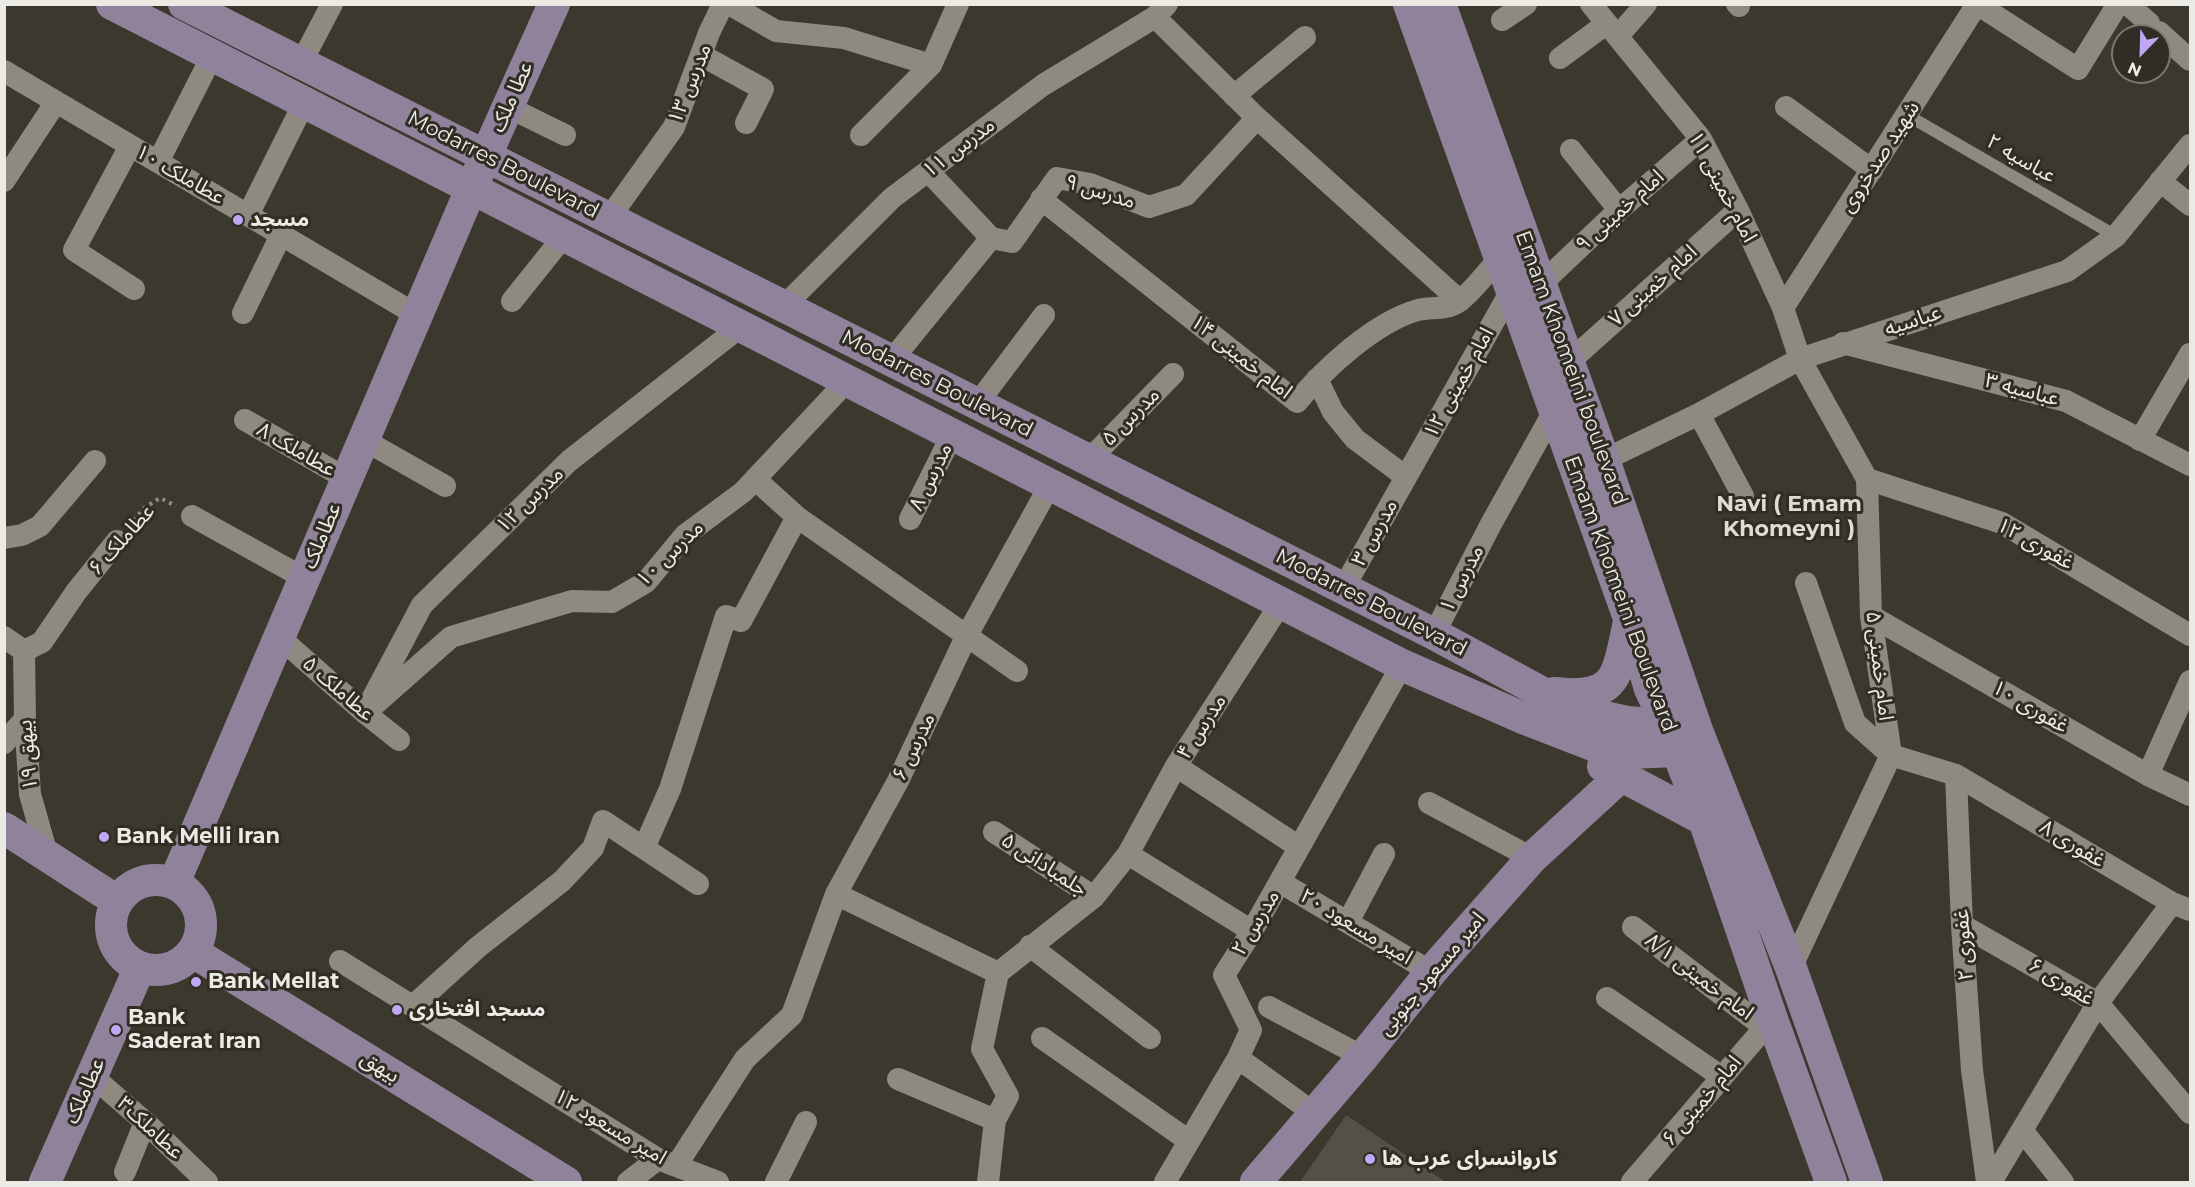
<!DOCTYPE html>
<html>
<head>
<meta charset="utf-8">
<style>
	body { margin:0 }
	#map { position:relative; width:2195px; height:1187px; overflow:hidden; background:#3b382d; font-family:Montserrat,sans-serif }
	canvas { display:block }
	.frame { position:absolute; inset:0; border:6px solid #eceae4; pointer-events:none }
	.north { position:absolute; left:2111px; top:24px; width:60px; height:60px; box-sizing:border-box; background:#302d24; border:2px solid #7b7971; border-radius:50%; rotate:203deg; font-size:16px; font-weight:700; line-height:24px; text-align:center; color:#eceae4 }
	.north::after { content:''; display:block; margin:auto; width:21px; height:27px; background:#c0a8f4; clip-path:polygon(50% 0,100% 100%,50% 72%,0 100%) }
</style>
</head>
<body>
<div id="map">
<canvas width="2195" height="1187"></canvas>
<div class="frame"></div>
<div class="north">N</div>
</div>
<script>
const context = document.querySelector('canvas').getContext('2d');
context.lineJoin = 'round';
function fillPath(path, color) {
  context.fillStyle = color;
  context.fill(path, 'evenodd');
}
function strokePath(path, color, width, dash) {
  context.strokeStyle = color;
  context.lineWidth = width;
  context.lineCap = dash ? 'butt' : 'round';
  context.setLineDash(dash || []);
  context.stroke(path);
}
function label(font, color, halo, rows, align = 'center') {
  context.font = font + ' Montserrat,"Noto Sans Arabic",sans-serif';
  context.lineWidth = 6;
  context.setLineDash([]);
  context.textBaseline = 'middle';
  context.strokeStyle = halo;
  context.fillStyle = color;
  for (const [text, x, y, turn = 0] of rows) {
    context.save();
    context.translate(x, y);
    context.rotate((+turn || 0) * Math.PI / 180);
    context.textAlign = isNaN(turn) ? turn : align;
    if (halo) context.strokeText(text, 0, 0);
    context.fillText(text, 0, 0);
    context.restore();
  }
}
const building = new Path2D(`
	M 1346,1114 L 1447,1182 L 1299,1182 Z`);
const path = new Path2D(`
	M 129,526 L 144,508 L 160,498 L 176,506`);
const lane = new Path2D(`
	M 1907,115 L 2116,236`);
const street = new Path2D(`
	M 729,4 L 776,31 L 844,38 L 931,65
	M 1591,4 L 1701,139 L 1738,210 L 1783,308 L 1800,359 L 1867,479 L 1871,616 L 1891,755 L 1791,968
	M 1737,4 L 1739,6
	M 2127,4 L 2149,23
	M 1155,17 L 1257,118 L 1460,301
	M 1502,20 L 1526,4
	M 2159,32 L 2190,60
	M 1618,36 L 1646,4
	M 701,55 L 763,89 L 746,123
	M 1560,58 L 1606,24
	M 301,63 L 332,4
	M 4,71 L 417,315
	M 1234,96 L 1305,37
	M 508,107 L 565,135
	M 1786,107 L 1872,170
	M 861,135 L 931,65 L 958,4
	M 130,146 L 74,250 L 134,289
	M 1571,150 L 1619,210
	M 158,162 L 212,56
	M 928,171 L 991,238
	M 4,181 L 56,102
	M 2160,181 L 2190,205
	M 1041,199 L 1297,402 C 1325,368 1375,322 1418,310 C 1432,307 1446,310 1458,302 C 1471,294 1489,269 1500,258
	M 248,215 L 304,103
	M 609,218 L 674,127 L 709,33 L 723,4
	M 1541,284 L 1619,210 L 1701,139
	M 512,301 L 564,236
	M 784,306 L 892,198 L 1043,85 L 1155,17 L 1167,4
	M 1783,308 L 1977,4 L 2078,69 L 2118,4
	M 243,313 L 281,235
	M 1843,343 L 2066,401 L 2190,465
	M 891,361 L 991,238 L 1012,242 L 1057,178 L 1090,184 L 1149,207 L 1186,195 L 1257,118
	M 1569,362 L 1738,210
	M 1317,379 L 1333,412 L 1355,439 L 1406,477
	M 977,404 L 1044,315
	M 1699,414 L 1743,496
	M 245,420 L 347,479
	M 364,440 L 445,486
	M 2140,440 L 2190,354
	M 1089,460 L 1173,374
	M 1604,460 L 1699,414 L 1800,359 L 2067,271 L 2116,236 L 2190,145
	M 755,479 L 797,517 L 1017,671
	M 1867,479 L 2002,523 L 2190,635
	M 192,516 L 304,578
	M 910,519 L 952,435
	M 4,538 L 22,535 L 40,526 L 95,461
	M 1806,583 L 1855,723 L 1891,755 L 1956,775 L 1962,925 L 1972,1070 L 1987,1182
	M 1343,589 L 1512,289
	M 1871,616 L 2148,775 L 2190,795
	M 1434,634 L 1491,524 L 1554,411
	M 4,637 L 24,651
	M 279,637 L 365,713 L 399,740
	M 24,651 L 25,719 L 30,794 L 48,858
	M 24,651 L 42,642 L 76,592 L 117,541
	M 371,701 L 422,605 L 569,461 L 740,327
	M 365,713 L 451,637 L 572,601 L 612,602 L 646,582 L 685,535 L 743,492 L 847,381
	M 4,743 L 25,719
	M 1176,766 L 1299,847
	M 1956,775 L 2172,903 L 2190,910
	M 2148,775 L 2190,681
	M 1429,803 L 1532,858
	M 994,832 L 1094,897
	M 644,848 L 670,789 L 726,616 L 741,621 L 797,517
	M 1128,854 L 1252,931
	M 1280,882 L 1431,972
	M 836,894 L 998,973
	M 1348,922 L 1384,854
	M 1962,925 L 2098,1003 L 2190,1113
	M 1633,927 L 1764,1027
	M 1030,946 L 1150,1038
	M 340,961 L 658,1159 L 718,1182
	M 1607,998 L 1722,1077
	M 413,1006 L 478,947 L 562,881 L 593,848 L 603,821 L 698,884
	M 1269,1007 L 1363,1057
	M 1042,1038 L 1189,1141
	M 1238,1058 L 1315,1114
	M 92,1076 L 145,1122 L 207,1182
	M 898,1079 L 995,1120
	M 2022,1130 L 2063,1182
	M 676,1166 L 745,1059 L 792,1015 L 836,894 L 898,781 L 966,637 L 1050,485
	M 125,1172 L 145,1122
	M 628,1182 L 658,1159
	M 776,1182 L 806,1122
	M 988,1182 L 995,1120 L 1008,1096 L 982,1049 L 998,973 L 1094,897 L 1128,854 L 1176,766 L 1281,603
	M 1165,1182 L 1238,1058 L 1251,1030 L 1224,975 L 1252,931 L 1402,665
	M 1632,1182 L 1772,1019
	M 1991,1182 L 2098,1003 L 2172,903`);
const secondary = new Path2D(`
	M 112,4 L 1402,665 L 1523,718 L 1603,749 L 1630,753 L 1676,751 L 1698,733
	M 184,4 L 1434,634 L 1541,692 L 1595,715 L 1627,722 L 1667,725 L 1698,733
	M 1409,4 L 1630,621 L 1650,689 L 1667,725 L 1704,820 L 1772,1019 L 1831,1182
	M 1440,4 L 1604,460 L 1698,733 L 1791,968 L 1867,1182
	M 1554,693 C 1618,700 1617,676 1629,622
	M 1603,766 L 1704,820
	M 4,828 L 117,901
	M111 925a45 45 0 1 1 90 0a45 45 0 1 1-90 0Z
	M 174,883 L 471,189 L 554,4
	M 193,952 L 566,1182
	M 45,1182 L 140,967
	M 1256,1182 L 1363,1057 L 1431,972 L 1532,858 L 1620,777`);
const markers = [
	[238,220,6,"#c0a8f4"],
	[104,837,6,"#c0a8f4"],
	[196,982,6,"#c0a8f4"],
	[397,1010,6,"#c0a8f4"],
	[116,1030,6,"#c0a8f4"],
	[1370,1159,6,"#c0a8f4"]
];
const streetNames = [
	["مدرس ۱۳",690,84,-68],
	["عطا ملک",512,97,-66],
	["مدرس ۱۱",959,148,-37],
	["شهید صدخروی",1880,157,-57],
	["عباسیه ۲",2021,159,30],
	["Modarres Boulevard",503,165,27],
	["عطاملک ۱۰",180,175,30],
	["امام خمینی ۱۱",1722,187,62],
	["مدرس ۹",1100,192,17],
	["امام خمینی ۹",1620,211,-42],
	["امام خمینی ۷",1653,286,-42],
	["عباسیه",1913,321,-18],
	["امام خمینی ۱۴",1241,357,38],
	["Emam Khomeini boulevard",1571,368,70],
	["امام خمینی ۱۲",1459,383,-61],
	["Modarres Boulevard",937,384,27],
	["عباسیه ۳",2022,390,15],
	["مدرس ۵",1131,417,-45],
	["عطاملک ۸",296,450,30],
	["مدرس ۸",931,477,-64],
	["مدرس ۱۲",530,500,-44],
	["مدرس ۳",1375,533,-61],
	["عطاملک",322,536,-67],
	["عطاملک ۶",122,540,-48],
	["غفوری ۱۲",2035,544,29],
	["مدرس ۱۰",670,554,-44],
	["مدرس ۱",1462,579,-63],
	["Emam Khomeini Boulevard",1620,594,70],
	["Modarres Boulevard",1371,603,27],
	["امام خمینی ۵",1879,666,83],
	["عطاملک ۵",338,689,41],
	["غفوری ۱۰",2030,707,30],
	["مدرس ۴",1202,727,-57],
	["مدرس ۶",914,747,-64],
	["بیهق ۱۹",28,755,-95],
	["غفوری ۸",2072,844,31],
	["جلمبادانی ۵",1044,865,33],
	["مدرس ۲",1256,923,-59],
	["امیر مسعود ۲۰",1356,927,31],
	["غفوری ۲",1964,945,-94],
	["امیر مسعود جنوبی",1432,974,-50],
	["امام خمینی ۸/۱",1699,977,37],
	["غفوری ۶",2061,982,31],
	["بیهق",380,1067,32],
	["عطاملک",85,1091,-66],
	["امام خمینی ۶",1702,1101,-50],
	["امیر مسعود ۱۲",610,1127,31],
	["عطاملک۳",150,1128,43]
];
const poiNames = [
	["مسجد",250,220],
	["Bank Melli Iran",116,837],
	["Bank Mellat",208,982],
	["مسجد افتخاری",409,1010],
	["Bank",128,1018],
	["Saderat Iran",128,1042],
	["کاروانسرای عرب ها",1382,1159]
];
const neighbourhoodNames = [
	["Navi ( Emam",1789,505],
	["Khomeyni )",1789,530]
];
fillPath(building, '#535045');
strokePath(building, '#3a3830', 1.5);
strokePath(path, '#8f8d84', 4, [3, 4.5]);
strokePath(lane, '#8e8a7f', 12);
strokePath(street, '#8e8a7f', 22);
strokePath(secondary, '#91829c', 32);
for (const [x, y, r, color] of markers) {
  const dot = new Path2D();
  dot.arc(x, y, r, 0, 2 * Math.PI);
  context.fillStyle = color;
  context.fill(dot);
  strokePath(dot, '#302d24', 2);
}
label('21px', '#eceae4', '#302d24', streetNames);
label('bold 21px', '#eceae4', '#302d24', poiNames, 'left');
label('bold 22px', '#e0ddd0', '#302d24', neighbourhoodNames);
</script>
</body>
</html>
